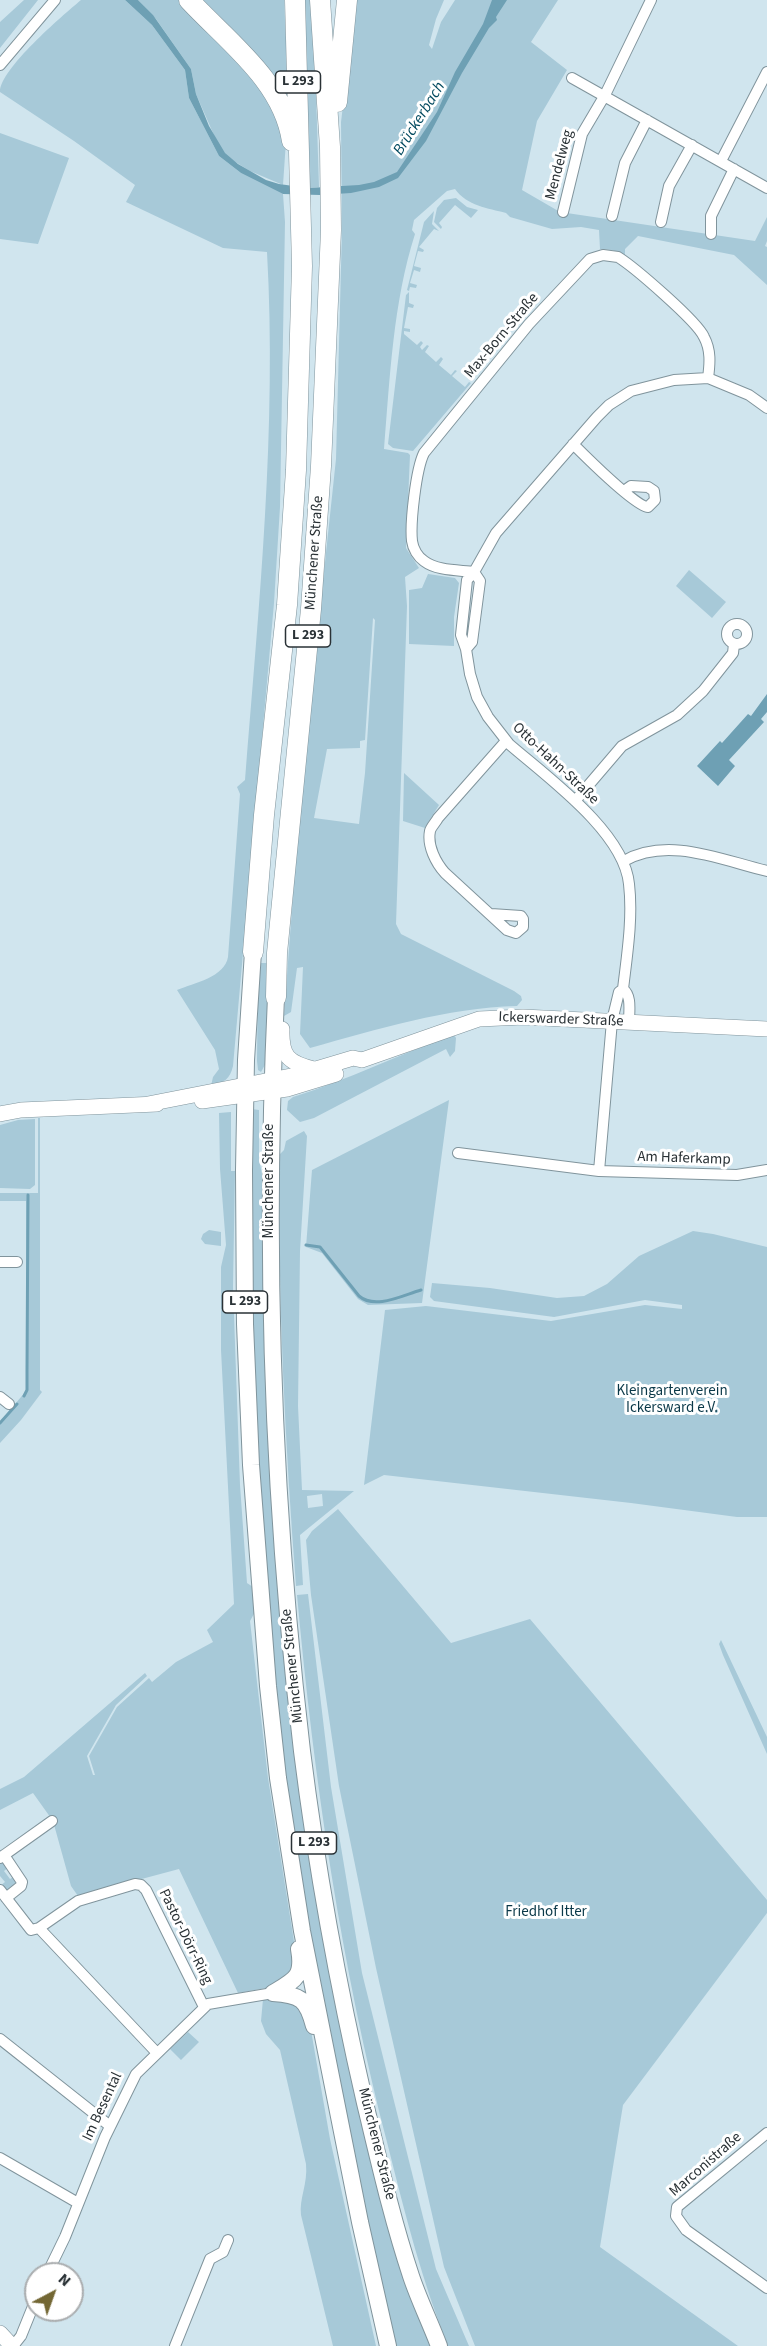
<!DOCTYPE html>
<html>
<head>
<meta charset="utf-8">
<style>
	body { margin:0 }
	#map { position:relative; width:767px; height:2346px; overflow:hidden; background:#d0e5ee; font-family:"Source Sans 3",sans-serif }
	canvas { display:block }
	.north { position:absolute; left:24px; top:2262px; width:60px; height:60px; box-sizing:border-box; background:#fff; border:2px solid #aaadaf; border-radius:50%; rotate:41deg; font-size:16px; font-weight:700; line-height:24px; text-align:center; color:#2a3236 }
	.north::after { content:''; display:block; margin:auto; width:21px; height:27px; background:#736734; clip-path:polygon(50% 0,100% 100%,50% 72%,0 100%) }
</style>
</head>
<body>
<div id="map">
<canvas width="767" height="2346"></canvas>
<div class="north">N</div>
</div>
<script>
const context = document.querySelector('canvas').getContext('2d');
context.lineJoin = 'round';
function fillPath(path, color) {
  context.fillStyle = color;
  context.fill(path, 'evenodd');
}
function strokePath(path, color, width, dash) {
  context.strokeStyle = color;
  context.lineWidth = width;
  context.lineCap = dash ? 'butt' : 'round';
  context.setLineDash(dash || []);
  context.stroke(path);
}
function label(font, color, halo, rows, align = 'center') {
  context.font = font + ' "Source Sans 3",sans-serif';
  context.lineWidth = 6;
  context.setLineDash([]);
  context.textBaseline = 'middle';
  context.strokeStyle = halo;
  context.fillStyle = color;
  for (const [text, x, y, turn = 0] of rows) {
    context.save();
    context.translate(x, y);
    context.rotate((+turn || 0) * Math.PI / 180);
    context.textAlign = isNaN(turn) ? turn : align;
    if (halo) context.strokeText(text, 0, 0);
    context.fillText(text, 0, 0);
    context.restore();
  }
}
const green = new Path2D(`
	M 24,0 L 38,0 L 0,48 L 0,22 Z
	M 81,0 L 125,0 L 152,25 L 185,70 L 189,98 L 219,156 L 241,173 L 283,194 L 285,222 L 280,507 L 274,603 L 233,1066 C 230,1079 224,1083 211,1086 L 213,1077 L 219,1069 L 215,1050 L 177,990 C 194,983 225,977 228,957 L 240,794 L 237,787 L 245,780 C 259,604 277,428 267,252 L 223,248 L 126,202 L 135,185 L 74,141 L 0,92 C 0,69 62,16 81,0 Z
	M 138,0 L 181,0 L 262,84 L 286,141 L 283,185 L 250,171 L 229,158 L 220,149 L 196,94 L 191,69 L 156,19 Z
	M 198,0 L 284,0 L 289,101 Z
	M 301,0 L 313,0 L 319,187 L 308,188 Z
	M 356,0 L 444,0 L 436,19 L 429,45 L 432,49 L 441,22 L 455,0 L 558,0 L 531,42 L 567,70 L 537,121 L 522,190 L 560,212 L 755,241 L 767,217 L 767,241 L 765,246 L 767,247 L 767,285 L 734,255 L 638,236 L 625,249 L 625,255 L 612,250 L 600,249 L 599,230 L 581,227 L 552,229 L 510,217 L 506,213 C 488,208 467,206 455,189 L 447,191 L 414,220 L 412,230 L 415,234 C 393,303 390,377 384,449 L 408,453 L 410,455 L 406,548 L 419,568 L 405,577 L 407,606 L 396,924 L 401,934 L 514,991 L 521,996 L 522,1000 L 517,1006 C 446,1008 378,1029 310,1048 L 300,1034 L 303,967 L 297,968 L 291,1012 L 284,1016 L 301,787 L 336,459 L 342,229 L 341,122 ZM 373,618 L 375,620 L 365,773 L 359,824 L 314,818 L 327,749 L 360,748 L 360,741 L 365,740 Z
	M 0,133 L 69,158 L 38,244 L 0,239 Z
	M 456,198 L 467,207 L 478,210 L 471,218 L 455,205 L 439,223 L 442,227 L 441,229 L 434,222 L 437,208 L 444,200 Z
	M 434,211 L 432,224 L 439,231 L 434,229 L 419,247 L 424,250 L 423,252 L 418,251 L 414,266 L 421,268 L 420,272 L 414,270 L 410,283 L 417,285 L 416,288 L 410,287 L 409,291 L 407,290 L 424,222 Z
	M 409,292 L 409,303 L 414,305 L 413,308 L 408,307 L 404,328 L 410,329 L 410,332 L 404,331 L 404,334 L 417,345 L 421,341 L 423,343 L 420,347 L 422,350 L 427,345 L 429,346 L 425,352 L 436,362 L 441,357 L 443,359 L 439,365 L 451,375 L 455,370 L 457,371 L 452,376 L 465,387 L 469,382 L 471,383 L 413,451 L 393,448 L 388,444 L 406,295 Z
	M 689,570 L 726,602 L 712,618 L 676,586 Z
	M 428,574 L 455,578 L 459,583 L 454,617 L 454,646 L 409,644 L 409,590 L 422,588 Z
	M 404,773 L 439,805 L 425,828 L 403,821 Z
	M 258,963 L 270,963 L 266,1063 L 261,1072 L 258,1070 L 257,1061 Z
	M 454,1035 L 456,1038 L 455,1051 L 450,1057 L 446,1049 L 314,1118 L 300,1122 L 287,1110 L 288,1101 L 293,1097 C 348,1080 399,1054 454,1035 Z
	M 449,1100 L 422,1303 L 368,1305 L 358,1299 L 322,1253 L 306,1247 L 312,1170 Z
	M 252,1109 L 259,1110 L 259,1159 L 263,1179 L 305,1825 L 432,2346 L 393,2346 L 307,1920 L 292,1826 L 274,1672 L 252,1376 Z
	M 231,1112 L 231,1171 L 235,1171 L 233,1287 L 240,1485 L 247,1583 L 253,1587 L 255,1612 L 250,1621 L 268,1778 L 296,1954 L 293,1971 L 272,1987 L 238,1993 L 179,1869 L 78,1896 L 71,1886 L 53,1821 L 33,1793 L 0,1810 L 0,1789 L 24,1777 L 145,1673 L 147,1676 L 116,1705 L 87,1756 L 93,1775 L 95,1775 L 89,1756 L 117,1707 L 149,1678 L 152,1682 L 176,1662 L 213,1642 L 207,1630 L 234,1604 L 221,1350 L 221,1267 L 226,1245 L 220,1169 L 219,1113 Z
	M 38,1118 L 40,1118 L 40,1390 L 42,1392 L 21,1420 L 0,1443 L 0,1422 L 26,1391 L 26,1201 L 0,1201 L 0,1193 L 38,1193 Z
	M 35,1119 L 35,1185 L 30,1189 L 0,1188 L 0,1125 L 18,1120 Z
	M 304,1131 L 307,1136 L 300,1251 L 298,1406 L 302,1490 L 354,1491 L 300,1535 L 303,1585 L 296,1586 C 285,1442 278,1299 279,1155 L 284,1150 L 286,1141 ZM 322,1494 L 323,1506 L 308,1508 L 307,1496 Z
	M 209,1230 L 221,1232 L 221,1246 L 205,1244 L 201,1239 L 203,1234 Z
	M 693,1231 L 713,1234 L 767,1247 L 767,1517 L 737,1517 L 631,1503 L 384,1475 L 364,1485 L 385,1310 L 426,1306 L 551,1321 L 645,1305 L 682,1309 L 682,1305 L 645,1300 L 554,1317 L 434,1301 L 430,1297 L 432,1283 L 490,1288 L 557,1298 L 584,1296 L 607,1284 L 639,1256 Z
	M 338,1509 L 451,1643 L 530,1619 L 767,1900 L 767,1913 L 623,2105 L 600,2247 L 738,2346 L 475,2346 L 444,2267 L 376,1968 L 339,1786 L 311,1595 L 306,1540 L 312,1531 Z
	M 308,1594 L 331,1787 L 362,1973 L 436,2269 L 469,2346 L 448,2346 C 422,2281 405,2214 388,2146 C 341,1966 314,1781 297,1595 Z
	M 721,1640 L 767,1737 L 767,1754 L 723,1655 L 719,1644 Z
	M 0,1863 L 4,1863 L 9,1867 L 4,1871 L 10,1879 L 15,1876 L 16,1884 L 7,1890 L 0,1886 L 5,1882 L 0,1876 Z
	M 280,1997 L 288,1999 L 309,2019 L 330,2139 L 376,2346 L 333,2346 L 301,2215 C 299,2198 308,2184 306,2164 L 280,2050 L 266,2034 L 261,2021 L 263,1999 Z
	M 188,2032 L 199,2042 L 181,2060 L 170,2049 Z`);
const water = new Path2D(`
	M 125,0 L 138,0 L 153,15 L 191,69 L 196,94 L 209,126 L 225,153 L 238,164 L 266,180 L 279,184 L 308,188 L 359,185 L 374,182 L 397,172 L 437,112 L 455,72 L 483,24 L 492,0 L 507,0 L 496,17 L 497,20 L 489,28 L 462,73 L 426,141 L 398,178 L 379,187 L 351,193 L 320,195 L 283,194 L 241,173 L 219,156 L 189,98 L 185,70 L 152,25 Z
	M 767,694 L 767,712 L 761,719 L 764,722 L 729,760 L 735,766 L 718,786 L 697,766 L 720,741 L 722,743 L 748,714 L 751,716 Z`);
const stream = new Path2D(`
	M 306,1245 L 320,1247 L 359,1296 C 375,1310 403,1295 421,1290
	M 24,1396 L 27,1390 L 27,1370 L 28,1195
	M 0,1423 L 17,1404`);
const street = new Path2D(`
	M 0,65 L 55,0
	M 572,78 L 767,188
	M 721,161 L 767,72
	M 563,212 L 582,134 L 605,95 L 651,0
	M 612,216 L 625,163 L 647,120
	M 661,222 L 669,186 L 692,145
	M 711,234 L 711,216 L 734,169
	M 767,408 L 749,395 L 708,378 L 674,380 L 631,391 L 609,405 L 597,417 L 496,533 L 474,572 L 467,580 L 461,635 L 466,649 L 470,674 L 477,697 L 488,717 L 509,744 C 547,777 624,832 629,884 C 633,918 627,955 623,989 L 619,992 L 612,1021 L 599,1171 L 737,1175 L 767,1170
	M 573,444 C 584,455 637,508 648,507 L 655,500 L 654,491 L 648,487 L 631,486 L 624,491
	M 474,572 C 459,570 437,571 424,561 C 418,557 413,549 412,541 C 410,523 416,469 424,453 L 529,324 L 590,259 L 603,255 L 618,257 C 634,267 697,321 704,337 C 711,350 710,363 708,378
	M727 634a10 10 0 1 1 20 0a10 10 0 1 1-20 0Z
	M 466,649 L 472,642 L 480,581 L 474,572
	M 575,801 L 622,746 L 677,715 L 703,691 L 733,653 L 734,644
	M 624,861 C 668,836 721,860 767,871
	M 491,914 L 521,916 L 523,919 L 523,927 L 516,933 L 507,930 L 445,873 C 436,863 427,846 430,831 C 431,827 436,822 438,818 L 506,741
	M 623,989 C 632,996 629,1011 629,1022
	M 458,1153 L 599,1171
	M 0,1262 L 17,1262
	M 0,1397 L 9,1404
	M 4,1855 L 22,1882 L 21,1886 L 6,1898
	M 0,1858 L 52,1821
	M 0,1890 L 31,1930 L 39,1928 L 78,1901 L 135,1884 L 141,1885 L 146,1890 L 204,2007
	M 39,1928 L 157,2053
	M 0,2039 L 110,2126
	M 767,2133 L 677,2207 L 676,2216 L 686,2230 L 767,2288
	M 0,2158 L 78,2203
	M 47,2274 L 65,2237 L 105,2137 L 136,2074 L 208,2004 L 273,1993
	M 13,2346 L 21,2336 L 36,2299
	M 175,2346 L 210,2259 L 223,2252 L 228,2240`);
const secondary = new Path2D(`
	M 282,1029 C 281,1056 288,1063 314,1069
	M 202,1101 L 287,1089 L 336,1074
	M 148,1104 L 296,1075 L 353,1058 L 362,1060 L 479,1019 L 523,1017 L 767,1029
	M 0,1114 L 21,1110 L 157,1104
	M 0,2333 L 12,2346`);
const primary = new Path2D(`
	M 253,952 L 246,1060 L 244,1170 L 245,1324 L 251,1465 L 268,1686 L 278,1778 L 302,1931 L 360,2222 L 388,2346
	M 276,997 C 264,1251 272,1498 302,1751 C 317,1871 338,1986 365,2103 C 379,2161 392,2219 411,2276 C 419,2300 430,2322 439,2346
	M 273,1993 C 301,1995 307,1999 314,2026
	M 273,1993 C 295,1980 304,1977 299,1949`);
const highway = new Path2D(`
	M 189,0 C 228,42 283,81 292,141
	M 337,102 L 347,0
	M 253,952 L 264,815 L 287,605 L 296,470 L 302,266 L 295,0
	M 276,997 L 277,953 L 311,609 L 321,466 L 331,230 L 330,147 L 320,0`);
const shields = [
	[298,82,45],
	[308,636,45],
	[245,1302,45],
	[314,1843,45]
];
const shieldNames = [
	["L 293",298,82],
	["L 293",308,636],
	["L 293",245,1302],
	["L 293",314,1843]
];
const streetNames = [
	["Mendelweg",560,165,-75],
	["Max-Born-Straße",502,336,-50],
	["Münchener Straße",315,553,-86],
	["Otto-Hahn-Straße",555,764,43],
	["Ickerswarder Straße",561,1020,2],
	["Am Haferkamp",684,1159,2],
	["Münchener Straße",270,1181,-90],
	["Münchener Straße",293,1666,-96],
	["Pastor-Dörr-Ring",185,1937,64],
	["Im Besental",103,2107,-65],
	["Münchener Straße",376,2144,76],
	["Marconistraße",706,2165,-41]
];
const parkNames = [
	["Kleingartenverein",672,1392],
	["Ickersward e.V.",672,1409],
	["Friedhof Itter",546,1913]
];
const waterNames = [
	["Brückerbach",420,119,-58]
];
fillPath(green, '#a7c9d8');
fillPath(water, '#6ea0b4');
strokePath(stream, '#6ea0b4', 3);
strokePath(street, '#80949c', 12);
strokePath(secondary, '#80949c', 16);
strokePath(primary, '#80949c', 18);
strokePath(highway, '#80949c', 21);
strokePath(street, '#fff', 10);
strokePath(secondary, '#fff', 15);
strokePath(primary, '#fff', 16);
strokePath(highway, '#fff', 20);
for (const [x, y, w] of shields) {
  const box = new Path2D();
  box.roundRect(x - w / 2, y - 11, w, 22, 4.5);
  context.fillStyle = '#fff';
  context.fill(box);
  strokePath(box, '#2a3236', 1.5);
}
label('bold 14px', '#2a3236', null, shieldNames);
label('15px', '#2a3236', '#fff', streetNames);
label('15px', '#0a3848', '#fff', parkNames);
label('italic 16px', '#00495f', '#fff', waterNames);
</script>
</body>
</html>
